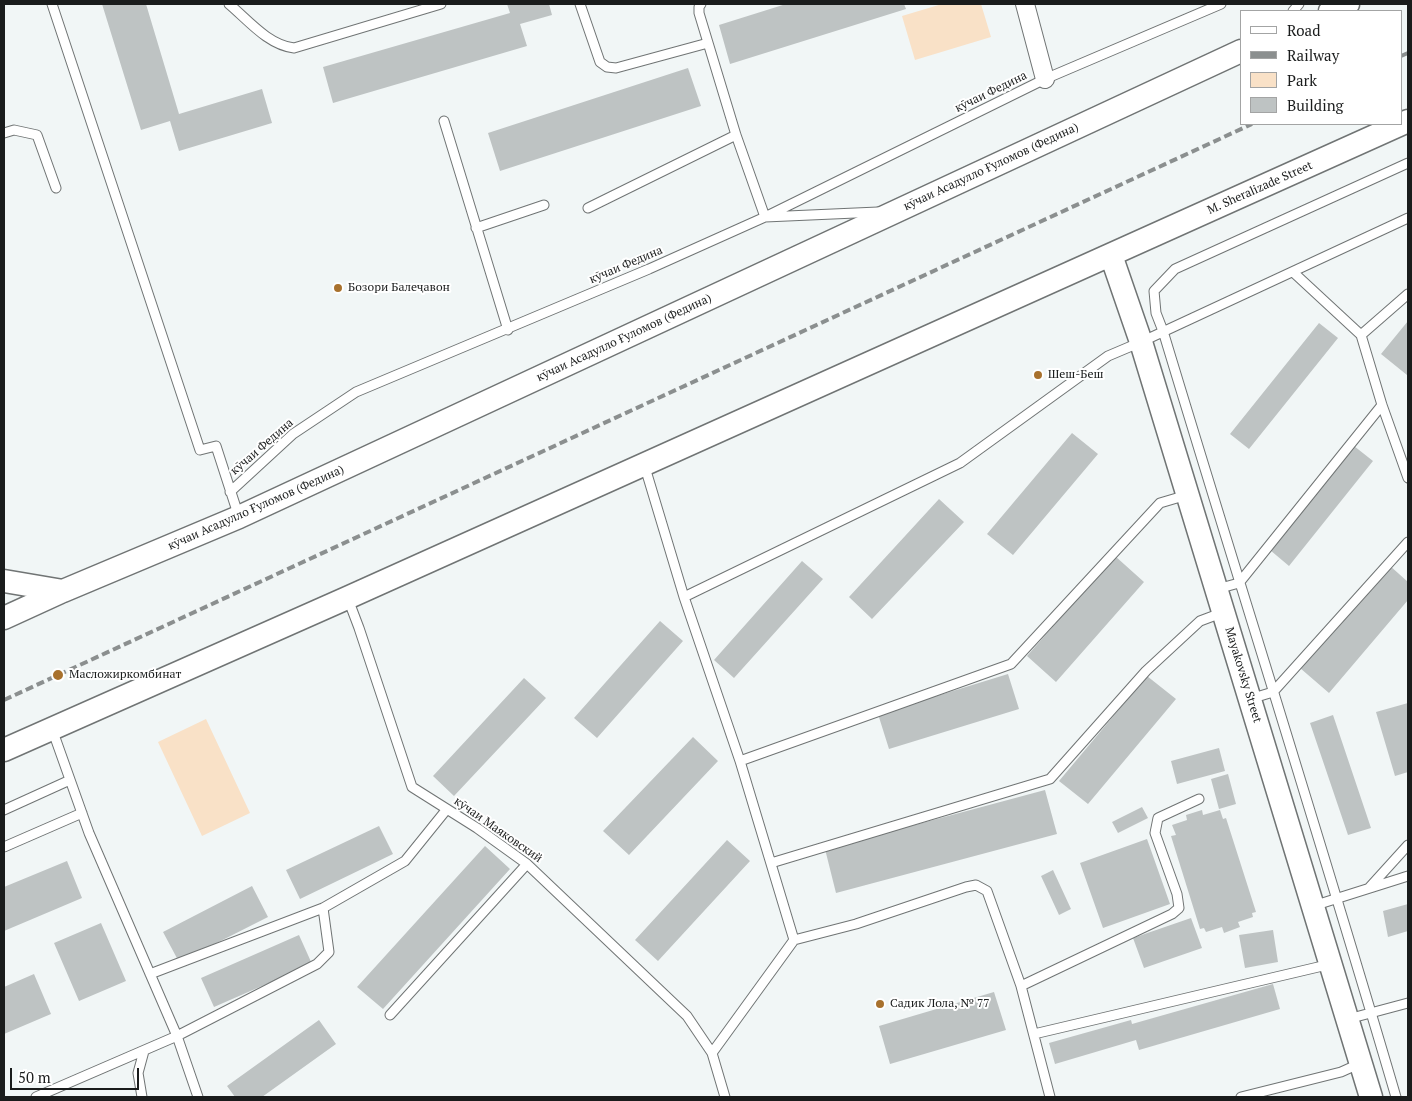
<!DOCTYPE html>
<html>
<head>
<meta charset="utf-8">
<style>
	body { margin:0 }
	#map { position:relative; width:1412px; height:1101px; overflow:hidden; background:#f1f6f6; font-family:"PT Serif",serif }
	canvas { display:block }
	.frame { position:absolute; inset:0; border:5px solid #1a1c1c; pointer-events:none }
	.legend { position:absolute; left:1240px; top:10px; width:162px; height:115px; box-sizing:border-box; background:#fff; border:1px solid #a3a4a4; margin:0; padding:6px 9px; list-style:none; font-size:15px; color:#1a1c1c }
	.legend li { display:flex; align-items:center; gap:10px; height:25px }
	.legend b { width:25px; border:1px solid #a3a4a4 }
	.scale { position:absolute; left:10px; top:1068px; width:129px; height:22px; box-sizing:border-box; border:2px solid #1a1c1c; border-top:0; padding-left:6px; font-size:15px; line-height:18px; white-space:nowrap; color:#1a1c1c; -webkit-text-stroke:4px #fff; paint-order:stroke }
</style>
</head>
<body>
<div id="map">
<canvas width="1412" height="1101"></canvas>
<div class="frame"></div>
<ul class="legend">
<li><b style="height:6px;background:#fff"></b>Road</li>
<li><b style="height:6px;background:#8b8f8f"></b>Railway</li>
<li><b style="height:14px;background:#f9e1c7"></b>Park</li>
<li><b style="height:14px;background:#bec3c3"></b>Building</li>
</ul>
<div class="scale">50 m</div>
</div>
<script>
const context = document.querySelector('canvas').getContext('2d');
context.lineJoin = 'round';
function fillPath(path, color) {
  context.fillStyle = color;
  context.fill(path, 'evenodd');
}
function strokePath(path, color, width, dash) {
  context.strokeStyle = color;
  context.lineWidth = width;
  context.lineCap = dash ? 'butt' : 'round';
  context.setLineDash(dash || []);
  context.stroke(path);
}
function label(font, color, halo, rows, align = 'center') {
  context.font = font + ' "PT Serif",serif';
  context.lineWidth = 4;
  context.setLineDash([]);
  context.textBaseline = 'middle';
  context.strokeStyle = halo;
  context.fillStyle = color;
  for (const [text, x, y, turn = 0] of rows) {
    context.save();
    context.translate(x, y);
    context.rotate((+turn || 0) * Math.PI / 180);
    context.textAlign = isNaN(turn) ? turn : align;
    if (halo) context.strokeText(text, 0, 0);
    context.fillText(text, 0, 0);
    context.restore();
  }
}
const green = new Path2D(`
	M 942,4 L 981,4 L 991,37 L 915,60 L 902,16 Z
	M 206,719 L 250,813 L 202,836 L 158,742 Z`);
const building = new Path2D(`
	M 102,4 L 146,4 L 179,114 L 262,89 L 272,123 L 179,151 L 170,121 L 141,130 Z
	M 507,4 L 549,4 L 552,15 L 520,24 L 527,46 L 333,103 L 323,67 L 510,13 Z
	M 786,4 L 904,4 L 906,9 L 730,64 L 719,25 Z
	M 688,68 L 701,106 L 500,171 L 488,133 Z
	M 1408,321 L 1408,373 L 1407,375 L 1381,354 Z
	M 1319,323 L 1338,338 L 1249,449 L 1230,434 Z
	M 1072,433 L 1098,454 L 1013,555 L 987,534 Z
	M 1354,446 L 1373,461 L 1289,566 L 1270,550 Z
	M 939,499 L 964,522 L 872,619 L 849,597 Z
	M 1115,556 L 1144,582 L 1056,682 L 1027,656 Z
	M 802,561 L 823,579 L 734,678 L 714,660 Z
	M 1389,565 L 1408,582 L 1408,600 L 1329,693 L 1300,668 Z
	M 660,621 L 683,641 L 597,738 L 574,718 Z
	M 1008,674 L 1019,709 L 889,749 L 878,714 Z
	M 1147,676 L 1176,699 L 1088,804 L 1059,781 Z
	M 524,678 L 546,698 L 454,796 L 433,776 Z
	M 1408,703 L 1408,772 L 1395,776 L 1376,712 Z
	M 1333,715 L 1371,828 L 1348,835 L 1310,723 Z
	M 693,737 L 718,761 L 629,855 L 603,831 Z
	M 1219,748 L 1225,771 L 1177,784 L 1171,761 Z
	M 1228,774 L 1236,804 L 1219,809 L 1211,779 Z
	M 1045,790 L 1057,834 L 836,893 L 825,849 Z
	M 1142,807 L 1148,818 L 1118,833 L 1112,822 Z
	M 1202,810 L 1203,815 L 1220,810 L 1223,819 L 1226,818 L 1256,912 L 1252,913 L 1253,917 L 1238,922 L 1240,927 L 1224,933 L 1222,927 L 1206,932 L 1204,928 L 1200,929 L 1171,836 L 1176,835 L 1172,825 L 1187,820 L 1186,815 Z
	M 379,826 L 393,854 L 300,899 L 286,870 Z
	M 1147,839 L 1170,904 L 1103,928 L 1080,863 Z
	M 727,840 L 750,861 L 658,961 L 635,940 Z
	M 485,846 L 510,869 L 383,1009 L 357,987 Z
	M 67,861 L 82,898 L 4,931 L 4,887 Z
	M 1053,870 L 1071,909 L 1059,915 L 1041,876 Z
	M 252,886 L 268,917 L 179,962 L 163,932 Z
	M 1408,904 L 1408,931 L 1388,937 L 1383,911 Z
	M 1191,918 L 1202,948 L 1144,968 L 1133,938 Z
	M 101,923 L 126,981 L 79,1001 L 54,943 Z
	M 1273,930 L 1278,962 L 1245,968 L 1239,935 Z
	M 299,935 L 312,964 L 214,1007 L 201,978 Z
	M 34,974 L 51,1014 L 4,1034 L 4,987 Z
	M 1273,984 L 1280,1009 L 1139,1050 L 1136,1040 L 1055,1064 L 1049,1043 L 1131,1020 L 1132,1024 Z
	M 994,992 L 1006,1030 L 890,1064 L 879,1026 Z
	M 319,1020 L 336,1044 L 262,1097 L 235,1097 L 227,1086 Z`);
const service = new Path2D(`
	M 52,4 L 200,450 L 216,446 L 239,517
	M 229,4 C 248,20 268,45 294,48 L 441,4
	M 580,4 L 600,62 L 607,67 L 616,68 L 708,43
	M 701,4 L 699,7 L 699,13 L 736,135 L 765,217 L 878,212
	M 1293,11 L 1299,4
	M 444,121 L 508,330
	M 4,133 L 14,130 L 37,135 L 56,188
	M 588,208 L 736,135
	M 476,228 L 544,205
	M 1293,272 L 1361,335 L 1382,405 L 1408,478
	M 1361,335 L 1408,294
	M 644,464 L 684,597 L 740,761 L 794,940
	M 230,492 L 293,434 L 356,392 L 649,269 L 765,217 L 1045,79 L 1221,4
	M 1217,589 L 1239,583 L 1382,405
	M 684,597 L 960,463 L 1108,356 L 1141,342 L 1408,218
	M 348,599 L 359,628 L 412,787 L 477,828 L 527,864 L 687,1016 L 712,1053 L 725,1097
	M 1250,699 L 1273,692 L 1408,542
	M 52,729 L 89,833 L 177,1036 L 198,1097
	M 740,761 L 1011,664 L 1160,503 L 1187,495
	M 4,810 L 70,780
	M 4,847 L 82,813
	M 771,863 L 1050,779 L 1146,671 L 1200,621 L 1224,612
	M 1369,888 L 1408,845
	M 1313,906 L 1408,876
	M 150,974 L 323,908 L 405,861 L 447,809
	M 1021,986 L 1172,914 L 1179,908 L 1177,894 L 1155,833 L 1158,818 L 1199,799
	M 390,1015 L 527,864
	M 1348,1019 L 1408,1003
	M 1034,1034 L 1331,964
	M 712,1053 L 794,940 L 856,924 L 966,887 L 976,885 L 987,891 L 1021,986 L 1050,1097
	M 36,1097 L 177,1036 L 317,964 L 329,952 L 323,908
	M 142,1097 L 138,1073 L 144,1051
	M 1241,1097 L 1341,1072 L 1361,1063
	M 1396,1097 C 1321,841 1240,586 1163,331 L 1156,313 L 1154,291 L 1175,269 L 1408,163`);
const minor = new Path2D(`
	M 1025,4 L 1045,79`);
const tertiary = new Path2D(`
	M 1330,11 L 1348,4
	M 1111,255 L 1141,342 L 1371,1097
	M 4,581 L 63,591
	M 4,618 L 63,591 L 239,517 L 1241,51
	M 4,750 L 347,598 L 1408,121`);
const rail = new Path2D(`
	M 1401,56 L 1408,53
	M 4,700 L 1252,124`);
const markers = [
	[338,288,5,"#a8712d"],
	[1038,375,5,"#a8712d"],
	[58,675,6,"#a8712d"],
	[880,1004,5,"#a8712d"]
];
const streetNames = [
	["кӯчаи Федина",991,92,-26],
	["кӯчаи Асадулло Ғуломов (Федина)",991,167,-25],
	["M. Sheralizade Street",1260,188,-24],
	["кӯчаи Федина",626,265,-23],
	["кӯчаи Асадулло Ғуломов (Федина)",624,338,-25],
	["кӯчаи Федина",262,447,-41],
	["кӯчаи Асадулло Ғуломов (Федина)",256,508,-24],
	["Mayakovsky Street",1243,675,73],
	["кӯчаи Маяковский",498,830,35]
];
const poiNames = [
	["Бозори Балеҷавон",348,288],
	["Шеш-Беш",1048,375],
	["Масложиркомбинат",69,675],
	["Садик Лола, № 77",890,1004]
];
fillPath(green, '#f9e1c7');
fillPath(building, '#bec3c3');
strokePath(service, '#707474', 11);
strokePath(minor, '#707474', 20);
strokePath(tertiary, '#707474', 25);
strokePath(service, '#fff', 9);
strokePath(minor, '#fff', 18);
strokePath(tertiary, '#fff', 22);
strokePath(rail, '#8b8f8f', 4, [8, 4]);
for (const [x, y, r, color] of markers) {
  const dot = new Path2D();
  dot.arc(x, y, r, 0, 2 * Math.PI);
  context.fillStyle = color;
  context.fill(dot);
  strokePath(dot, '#fff', 2);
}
label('12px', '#1a1c1c', '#fff', streetNames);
label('12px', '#1a1c1c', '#fff', poiNames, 'left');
</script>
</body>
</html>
